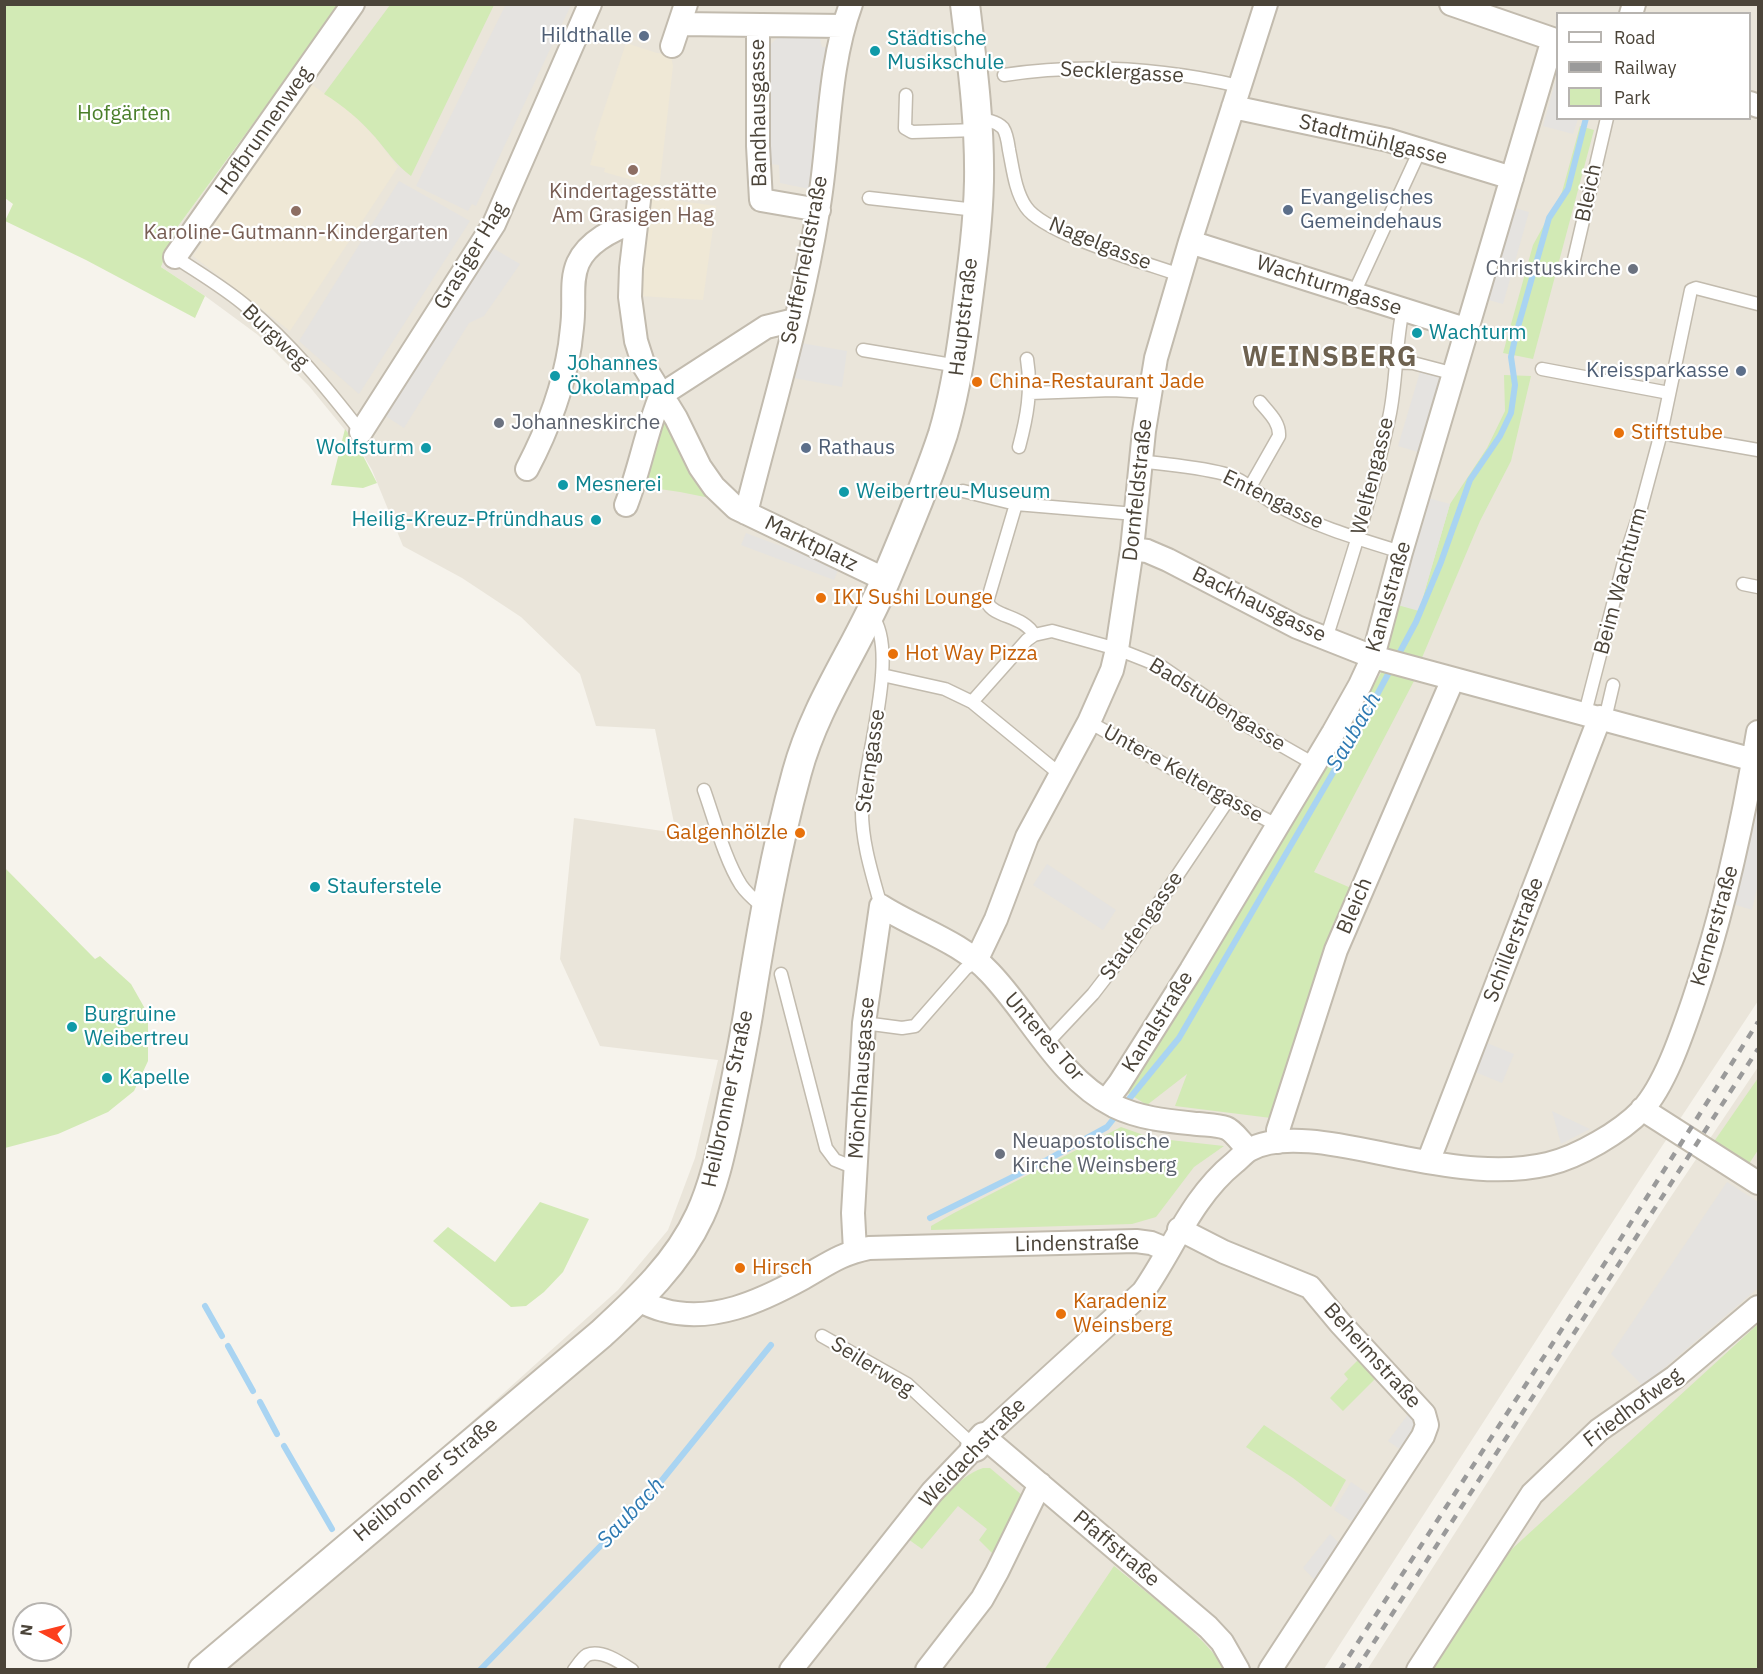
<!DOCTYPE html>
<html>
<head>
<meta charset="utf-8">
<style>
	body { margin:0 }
	#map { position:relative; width:1763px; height:1674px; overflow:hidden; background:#f6f3ec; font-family:"IBM Plex Sans",sans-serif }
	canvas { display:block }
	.frame { position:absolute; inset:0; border:6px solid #4b4439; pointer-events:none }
	.legend { position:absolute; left:1556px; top:12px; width:195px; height:108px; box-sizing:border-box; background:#fff; border:2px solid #b7b4b0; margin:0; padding:8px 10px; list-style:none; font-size:18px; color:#4b4439 }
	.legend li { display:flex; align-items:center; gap:12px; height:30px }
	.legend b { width:30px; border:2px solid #b7b4b0 }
	.north { position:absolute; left:12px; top:1602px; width:60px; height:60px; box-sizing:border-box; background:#fff; border:2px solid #b7b4b0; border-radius:50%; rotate:277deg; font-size:16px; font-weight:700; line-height:24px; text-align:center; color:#4b4439 }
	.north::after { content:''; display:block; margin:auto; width:21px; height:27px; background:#fc3f1d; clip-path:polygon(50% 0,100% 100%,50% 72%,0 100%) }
</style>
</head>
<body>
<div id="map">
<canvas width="1763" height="1674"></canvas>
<div class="frame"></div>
<ul class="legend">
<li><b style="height:8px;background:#fff"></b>Road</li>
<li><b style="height:8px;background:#9a9a9a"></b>Railway</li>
<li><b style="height:16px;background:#d2eab5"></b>Park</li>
</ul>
<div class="north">N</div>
</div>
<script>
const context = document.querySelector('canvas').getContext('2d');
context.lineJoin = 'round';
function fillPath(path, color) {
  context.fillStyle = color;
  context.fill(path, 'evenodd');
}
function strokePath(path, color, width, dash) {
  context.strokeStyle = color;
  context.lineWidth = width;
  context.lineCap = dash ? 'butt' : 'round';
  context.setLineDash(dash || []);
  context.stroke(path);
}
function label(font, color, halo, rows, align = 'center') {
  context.font = font + ' "IBM Plex Sans",sans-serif';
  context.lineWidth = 4.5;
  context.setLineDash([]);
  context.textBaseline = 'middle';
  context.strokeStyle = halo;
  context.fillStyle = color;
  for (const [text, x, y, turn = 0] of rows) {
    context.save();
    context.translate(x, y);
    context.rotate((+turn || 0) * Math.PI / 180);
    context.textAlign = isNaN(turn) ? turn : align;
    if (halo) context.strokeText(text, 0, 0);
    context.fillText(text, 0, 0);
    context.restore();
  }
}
const residential = new Path2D(`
	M 340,5 L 1758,5 L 1758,1001 L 1639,1181 L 1324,1669 L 188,1669 L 467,1426 L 618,1290 L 668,1230 L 695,1158 L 718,1060 L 600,1046 L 560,959 L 574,818 L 676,833 L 655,729 L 596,726 L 580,674 L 521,617 L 462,578 L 403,546 L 372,470 L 358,446 L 309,386 L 258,335 L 205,296 L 161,267 L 176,229 ZM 1558,14 L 1750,14 L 1750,118 L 1558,118 Z
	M 1758,1067 L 1758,1669 L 1367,1670 L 1668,1201 Z`);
const education = new Path2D(`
	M 626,43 L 657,53 L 671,55 L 673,66 L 658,198 L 716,206 L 703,300 L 640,296 L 649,205 L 646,188 L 632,180 L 604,172 L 605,168 L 590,165 L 597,141 L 594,140 Z
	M 308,82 L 350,111 L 376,138 L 398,167 L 290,331 L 193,256 Z`);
const green = new Path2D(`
	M 5,5 L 340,5 L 176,229 L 161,267 L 205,296 L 195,318 L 86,260 L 5,221 L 13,204 L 5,198 Z
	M 390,5 L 494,5 L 411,176 C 396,165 387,151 375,137 C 360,120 344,106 324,94 Z
	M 1580,126 L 1594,130 L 1533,359 L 1503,353 L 1533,245 L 1562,192 Z
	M 1504,375 L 1531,376 L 1511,461 L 1480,521 L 1421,660 L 1386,650 L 1399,605 L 1419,610 L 1450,504 L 1487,448 L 1505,411 Z
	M 663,405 L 710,498 L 680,492 L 639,486 Z
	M 345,429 L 358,446 L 377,483 L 363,488 L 331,485 Z
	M 1385,666 L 1414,681 L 1314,872 L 1351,888 L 1271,1118 L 1175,1106 L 1187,1074 L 1147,1105 L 1126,1092 L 1200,978 Z
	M 4,867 L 95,959 L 100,956 L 131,984 L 148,1014 L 148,1061 L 134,1091 L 108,1112 L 58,1134 L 5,1148 Z
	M 1758,1078 L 1758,1150 L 1747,1167 L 1713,1143 Z
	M 1121,1127 L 1152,1138 L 1224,1146 L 1194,1167 L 1156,1217 L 1132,1224 L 931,1230 L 931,1226 L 954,1213 Z
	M 540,1202 L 589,1219 L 563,1272 L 544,1292 L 526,1306 L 511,1307 L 433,1241 L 448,1227 L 495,1262 Z
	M 1758,1324 L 1758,1669 L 1428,1670 L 1501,1559 Z
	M 1361,1357 L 1376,1378 L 1343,1411 L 1330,1398 L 1348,1379 L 1344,1374 Z
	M 1264,1425 L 1346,1480 L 1331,1507 L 1293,1478 L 1246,1447 Z
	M 983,1468 L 990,1468 L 1023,1496 L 995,1556 L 979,1540 L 987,1529 L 958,1506 L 922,1549 L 908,1539 C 925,1518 958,1475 983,1468 Z
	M 1114,1566 C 1139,1587 1214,1642 1223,1669 L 1044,1670 Z`);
const parking = new Path2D(`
	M 506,4 L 571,5 L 476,206 L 472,204 L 468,211 L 416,186 Z
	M 779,36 L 819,36 L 822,47 L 840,48 L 824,192 L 780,183 L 779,165 L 771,164 L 770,50 L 771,44 Z
	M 1557,75 L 1558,118 L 1578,119 L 1573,134 L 1543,126 Z
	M 399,181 L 470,221 L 359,394 L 299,341 Z
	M 1504,205 L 1529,212 L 1503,304 L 1478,297 Z
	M 474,237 L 520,264 L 484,316 L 469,323 L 404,428 L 367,404 Z
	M 801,343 L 847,351 L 842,387 L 794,378 Z
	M 1420,372 L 1452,381 L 1431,456 L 1398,446 Z
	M 1424,497 L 1450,504 L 1419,611 L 1394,604 Z
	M 746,533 L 839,568 L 834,580 L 741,545 Z
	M 1758,796 L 1758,884 L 1752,910 L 1733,904 L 1748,851 Z
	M 1047,864 L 1116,910 L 1103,930 L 1033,885 Z
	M 1487,1043 L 1514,1054 L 1502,1083 L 1475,1072 Z
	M 1552,1111 L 1590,1129 L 1561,1144 Z
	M 1727,1182 L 1758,1202 L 1758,1288 L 1643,1386 L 1611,1354 Z
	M 1409,1413 L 1422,1423 L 1401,1450 L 1388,1441 Z
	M 1351,1482 L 1373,1497 L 1357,1525 L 1334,1510 Z
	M 1330,1534 L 1343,1547 L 1317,1582 L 1303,1568 Z`);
const stream = new Path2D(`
	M 1125,1104 L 1179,1038 L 1363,721 L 1416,622 L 1441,562 L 1470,480 L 1500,436 L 1511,413 L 1515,385 L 1511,357 L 1516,334 L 1549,218 L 1568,189 L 1586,118
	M 930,1218 L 1047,1160 L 1107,1127 L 1119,1112
	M 205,1306 L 222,1336
	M 228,1346 L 253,1391
	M 260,1402 L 277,1434
	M 284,1446 L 332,1529
	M 480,1670 L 650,1495 L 771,1345`);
const service = new Path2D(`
	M 1004,75 C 1083,63 1161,68 1239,86
	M 906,95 L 905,128 L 912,132 L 978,130
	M 977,119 C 986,120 996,121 1003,128 C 1007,134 1008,143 1009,150 C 1013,169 1015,191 1026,207 C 1044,234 1146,263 1180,275
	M 869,198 L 976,210
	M 175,257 C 199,273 225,288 247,307 C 290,343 327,388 361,432
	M 1572,268 L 1607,118
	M 1354,293 L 1420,150
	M 863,350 L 958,366
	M 1391,362 L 1413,363 L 1455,374
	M 1542,369 L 1669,393
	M 1030,393 L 1112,390 L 1149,392
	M 1661,433 L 1758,450
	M 1019,447 C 1027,417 1032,390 1027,359
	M 1141,461 C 1167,465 1203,467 1228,475 C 1246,481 1259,495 1275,504 C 1314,526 1359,539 1401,552
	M 1250,487 L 1279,436 C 1280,422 1268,412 1260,402
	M 963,491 L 1016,504 L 1135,514
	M 1016,504 L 987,602 C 994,618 1024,615 1034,635
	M 1743,584 L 1758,587
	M 872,616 C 900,651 864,762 862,807 C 861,840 872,874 881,906
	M 1326,639 C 1349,566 1373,493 1389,418 C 1397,382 1395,345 1403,309
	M 882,675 L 945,689 L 972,702 L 1061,775
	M 972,702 L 1027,640 L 1034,635 L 1052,631 L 1117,649 L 1145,660 L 1162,667 L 1251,728 L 1314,764
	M 1585,713 L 1626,554 L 1639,515 L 1661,433 L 1691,290 L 1696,288 L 1758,304
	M 1605,719 L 1613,685
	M 1089,722 L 1228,800 L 1277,825
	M 704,790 C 714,818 725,860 741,885 C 747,894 756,901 764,908
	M 781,974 L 826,1148 L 835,1160 L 855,1168
	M 864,1023 L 902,1028 L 915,1026 L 965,969 L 976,961
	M 1046,1044 L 1093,994 L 1130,946 L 1228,800
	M 822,1336 L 907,1384 L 975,1447
	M 574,1670 C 578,1665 582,1658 587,1655 C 601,1649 620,1662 632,1670`);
const minor = new Path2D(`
	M 1451,4 L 1558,41
	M 1631,14 L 1634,4
	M 680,24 L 843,26
	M 758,26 L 758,146 L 761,200 L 819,210
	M 672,46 L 686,4
	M 1750,103 L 1758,106
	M 1233,107 L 1388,140 L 1512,178
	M 639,200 L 631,268 L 630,297 L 636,341 L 644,366 L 676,418 L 700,467 L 714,487 L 736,508 L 886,580
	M 1190,242 L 1468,330
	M 175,257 L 353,4
	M 661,395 L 766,327 L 795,320
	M 361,432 L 494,224 L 590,4
	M 527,469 C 548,429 563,390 570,345 C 571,334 573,324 573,313 C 574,297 571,279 578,263 C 588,241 614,229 636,221
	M 626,505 C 640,469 646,431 661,395
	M 746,513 C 771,413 802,313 818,211 C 830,143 827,70 851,4
	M 1132,549 L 1147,551 L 1168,560 L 1297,627 L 1373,657 L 1754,760
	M 976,961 L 996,919 L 1027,837 L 1089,722 L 1112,670 L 1117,649 L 1132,549 L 1144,431 L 1156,358 L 1190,242 L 1266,4
	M 1106,1101 L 1119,1084 L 1191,970 L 1333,733 L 1360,685 L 1373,657 L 1401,552 L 1553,39
	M 1642,1109 L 1758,1183
	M 1278,1142 L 1278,1130 L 1336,950 L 1453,679
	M 1428,1162 L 1600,717
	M 1179,1229 L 1224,1252 L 1310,1287 L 1340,1323 L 1424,1414 L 1427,1425 L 1423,1436 L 1270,1670
	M 855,1251 L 853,1213 L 864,1023 L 881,906 C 917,929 960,941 990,973 C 1031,1016 1059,1078 1114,1106 C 1141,1119 1169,1121 1198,1124 C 1207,1125 1218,1125 1226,1128 C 1234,1131 1242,1144 1249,1150
	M 638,1300 C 646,1304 655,1308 663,1310 C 712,1324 761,1301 803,1278 C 828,1264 840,1254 869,1248 L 1136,1241 L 1151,1243 L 1168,1250
	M 791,1670 L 932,1492 L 975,1447
	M 927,1670 L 982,1599 L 997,1572 L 1040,1484
	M 1238,1670 L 1222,1642 L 1208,1627 L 984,1437 L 1143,1292 C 1173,1249 1192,1197 1234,1163 C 1239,1159 1244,1153 1249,1150 C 1287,1128 1364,1151 1405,1158 C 1452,1167 1501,1175 1548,1164 C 1578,1157 1621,1132 1642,1110 C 1665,1085 1682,1034 1693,1002 C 1723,914 1743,824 1758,732
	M 1418,1670 L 1532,1494 L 1599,1430 L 1675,1377 L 1758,1307`);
const tertiary = new Path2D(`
	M 975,1447 L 984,1437
	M 203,1670 L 601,1334 C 639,1299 678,1263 700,1215 C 714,1185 721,1151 728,1119 C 735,1085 742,1050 748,1015 C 761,933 775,852 797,772 C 816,702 859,645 886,579 C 906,531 927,483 943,434 C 954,397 960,360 965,322 C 971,276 978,228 979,181 C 980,122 972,63 965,4`);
const rail = new Path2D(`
	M 1340,1670 L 1616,1246 L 1758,1022
	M 1356,1670 L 1758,1049`);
const markers = [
	[644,36,6,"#5c6f8a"],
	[875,51,6,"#0f9aa8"],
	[633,170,6,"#8d6e63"],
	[1288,210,6,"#5c6f8a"],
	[296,211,6,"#8d6e63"],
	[1633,269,6,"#6b7280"],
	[1417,333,6,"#0f9aa8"],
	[1741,371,6,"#5c6f8a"],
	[555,376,6,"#0f9aa8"],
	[977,382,6,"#e8710a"],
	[499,423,6,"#6b7280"],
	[1619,433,6,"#e8710a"],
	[426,448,6,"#0f9aa8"],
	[806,448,6,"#5c6f8a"],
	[563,485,6,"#0f9aa8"],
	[844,492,6,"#0f9aa8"],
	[596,520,6,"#0f9aa8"],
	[821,598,6,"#e8710a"],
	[893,654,6,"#e8710a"],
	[800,833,6,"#e8710a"],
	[315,887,6,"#0f9aa8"],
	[72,1027,6,"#0f9aa8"],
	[107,1078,6,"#0f9aa8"],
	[1000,1154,6,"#6b7280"],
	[740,1268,6,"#e8710a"],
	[1061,1314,6,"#e8710a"]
];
const serviceNames = [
	["Hildthalle",632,36],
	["Evangelisches",1300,198,"left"],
	["Gemeindehaus",1300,222,"left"],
	["Kreissparkasse",1729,371],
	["Rathaus",818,448,"left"]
];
const cultureNames = [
	["Städtische",887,39],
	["Musikschule",887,63],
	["Wachturm",1429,333],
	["Johannes",567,364],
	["Ökolampad",567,388],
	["Wolfsturm",414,448,"right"],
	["Mesnerei",575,485],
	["Weibertreu-Museum",856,492],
	["Heilig-Kreuz-Pfründhaus",584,520,"right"],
	["Stauferstele",327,887],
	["Burgruine",84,1015],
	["Weibertreu",84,1039],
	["Kapelle",119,1078]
];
const streetNames = [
	["Secklergasse",1122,73,3],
	["Bandhausgasse",759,113,-91],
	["Hofbrunnenweg",264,131,-55],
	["Stadtmühlgasse",1373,140,14],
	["Bleich",1589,193,-78],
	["Nagelgasse",1100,244,22],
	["Grasiger Hag",471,256,-59],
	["Seufferheldstraße",805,260,-79],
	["Wachturmgasse",1329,286,18],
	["Hauptstraße",964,317,-83],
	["Burgweg",275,337,44],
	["Welfengasse",1373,476,-76],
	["Dornfeldstraße",1138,490,-84],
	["Entengasse",1273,500,26],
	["Marktplatz",811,544,26],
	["Beim Wachturm",1621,581,-75],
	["Kanalstraße",1389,597,-74],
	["Backhausgasse",1259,605,26],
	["Badstubengasse",1217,705,32],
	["Sterngasse",871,761,-82],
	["Untere Keltergasse",1183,774,29],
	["Bleich",1355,906,-67],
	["Staufengasse",1142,926,-55],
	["Kernerstraße",1715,926,-74],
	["Schillerstraße",1514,940,-69],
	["Kanalstraße",1158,1022,-58],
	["Unteres Tor",1044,1037,49],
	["Mönchhausgasse",862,1078,-86],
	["Heilbronner Straße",728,1099,-78],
	["Lindenstraße",1077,1244,-1],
	["Beheimstraße",1372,1356,48],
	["Seilerweg",872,1367,32],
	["Friedhofweg",1633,1408,-37],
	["Weidachstraße",973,1453,-46],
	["Heilbronner Straße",426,1480,-40],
	["Pfaffstraße",1116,1549,40]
];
const parkNames = [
	["Hofgärten",124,114]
];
const educationNames = [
	["Kindertagesstätte",633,192],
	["Am Grasigen Hag",633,216],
	["Karoline-Gutmann-Kindergarten",296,233]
];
const worshipNames = [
	["Christuskirche",1621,269,"right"],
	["Johanneskirche",511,423],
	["Neuapostolische",1012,1142],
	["Kirche Weinsberg",1012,1166]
];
const foodNames = [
	["China-Restaurant Jade",989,382],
	["Stiftstube",1631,433],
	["IKI Sushi Lounge",833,598],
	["Hot Way Pizza",905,654],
	["Galgenhölzle",788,833,"right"],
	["Hirsch",752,1268],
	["Karadeniz",1073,1302],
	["Weinsberg",1073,1326]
];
const waterNames = [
	["Saubach",1354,732,-60],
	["Saubach",631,1513,-47]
];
const districtNames = [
	["WEINSBERG",1330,358]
];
fillPath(residential, '#eae5da');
fillPath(education, '#efe8d6');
fillPath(green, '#d2eab5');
fillPath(parking, '#e5e3e0');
strokePath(stream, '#a9d4f2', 6);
strokePath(service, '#c2bbae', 15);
strokePath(minor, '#c2bbae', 26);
strokePath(tertiary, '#c2bbae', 32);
strokePath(service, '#fff', 12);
strokePath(minor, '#fff', 22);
strokePath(tertiary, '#fff', 28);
strokePath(rail, '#9a9a9a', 4.5, [8, 8]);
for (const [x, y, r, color] of markers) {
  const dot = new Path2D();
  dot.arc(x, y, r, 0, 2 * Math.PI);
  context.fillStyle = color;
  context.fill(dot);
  strokePath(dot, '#fff', 2);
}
label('21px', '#4e5e75', '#fff', serviceNames, 'right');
label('21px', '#0d838f', '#fff', cultureNames, 'left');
label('21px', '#4b4439', '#fff', streetNames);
label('21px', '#4a7f2a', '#fff', parkNames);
label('21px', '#785e54', '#fff', educationNames);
label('21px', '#5b616d', '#fff', worshipNames, 'left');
label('21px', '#c56008', '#fff', foodNames, 'left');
label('italic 22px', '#2e7ab2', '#fff', waterNames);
context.letterSpacing = '1.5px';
label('bold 27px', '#6e6250', '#fff', districtNames);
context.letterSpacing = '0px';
</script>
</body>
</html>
